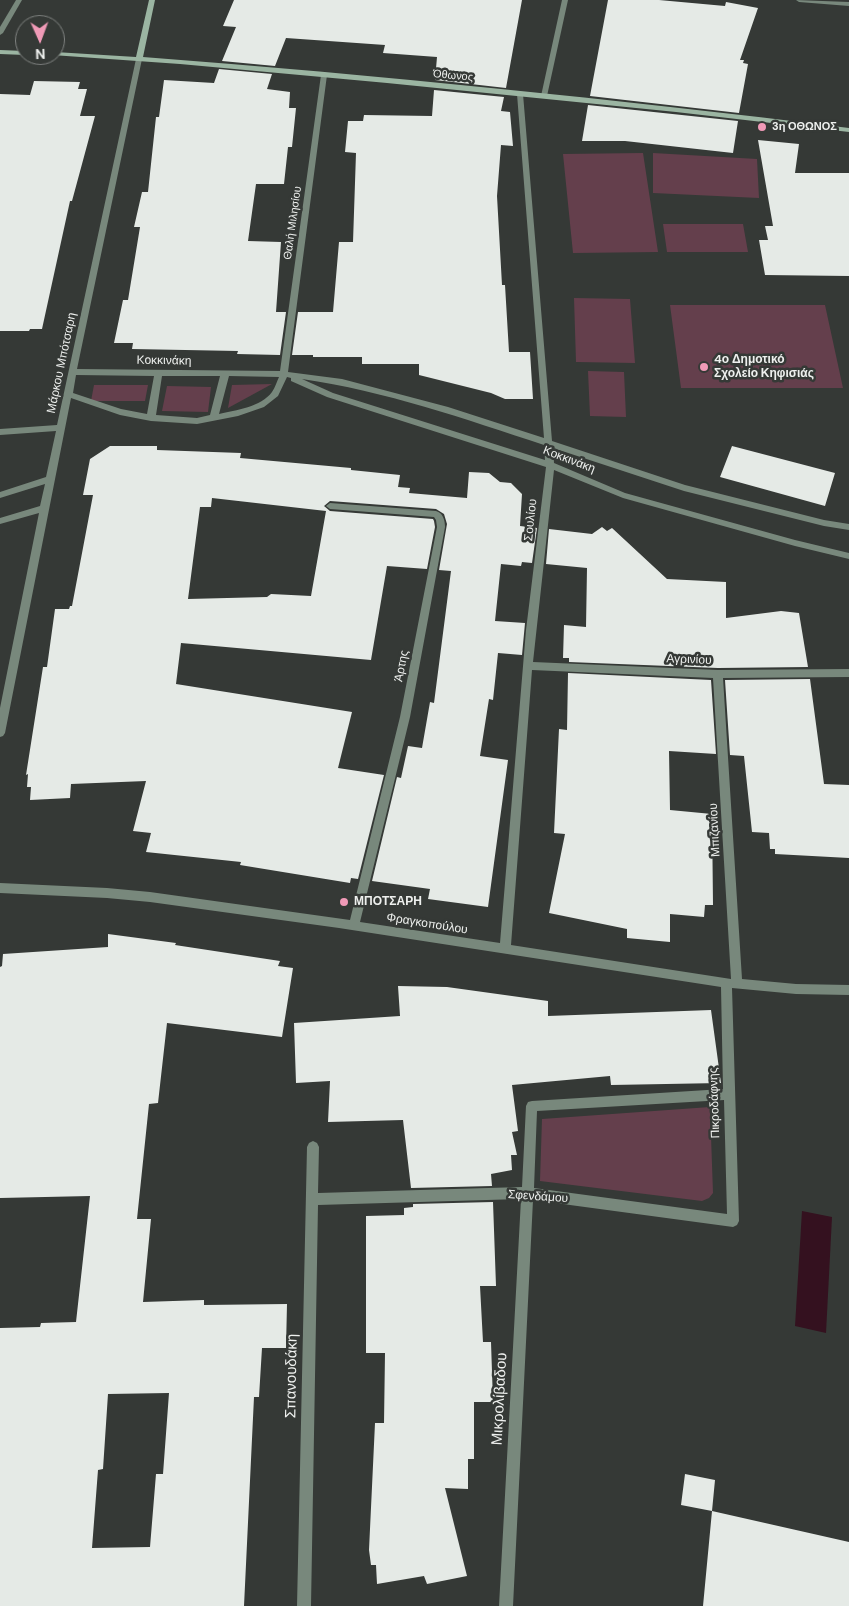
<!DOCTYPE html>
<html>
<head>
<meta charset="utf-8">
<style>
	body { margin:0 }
	#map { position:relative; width:849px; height:1606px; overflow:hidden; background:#353936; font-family:"DM Sans",sans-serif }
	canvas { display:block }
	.north { position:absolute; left:15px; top:15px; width:50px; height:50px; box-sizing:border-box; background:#353936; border:1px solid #7f8280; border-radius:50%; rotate:178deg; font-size:14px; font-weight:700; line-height:20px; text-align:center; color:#eef0ee }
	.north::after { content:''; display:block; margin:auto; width:18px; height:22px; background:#f09ab7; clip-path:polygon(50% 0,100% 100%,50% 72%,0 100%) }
</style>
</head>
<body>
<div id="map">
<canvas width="849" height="1606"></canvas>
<div class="north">N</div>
</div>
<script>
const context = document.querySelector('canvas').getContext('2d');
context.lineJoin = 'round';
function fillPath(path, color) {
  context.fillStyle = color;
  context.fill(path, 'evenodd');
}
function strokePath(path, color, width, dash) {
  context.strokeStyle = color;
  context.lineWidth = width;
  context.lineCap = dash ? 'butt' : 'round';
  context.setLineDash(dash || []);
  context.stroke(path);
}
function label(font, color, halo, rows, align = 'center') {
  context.font = font + ' "DM Sans",sans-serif';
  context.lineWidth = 5;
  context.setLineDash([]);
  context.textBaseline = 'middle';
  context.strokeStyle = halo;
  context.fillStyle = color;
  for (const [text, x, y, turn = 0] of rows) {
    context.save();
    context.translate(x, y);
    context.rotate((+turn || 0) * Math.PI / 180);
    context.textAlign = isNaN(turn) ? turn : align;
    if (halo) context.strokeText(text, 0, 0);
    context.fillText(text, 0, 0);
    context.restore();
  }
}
const green = new Path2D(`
	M 643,153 L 658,252 L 573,253 L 563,154 Z
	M 653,153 L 757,159 L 759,198 L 653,193 Z
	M 663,224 L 743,224 L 748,252 L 667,252 Z
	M 574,298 L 630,299 L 635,363 L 576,362 Z
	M 670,305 L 825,305 L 843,388 L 681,388 Z
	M 588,371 L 624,372 L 626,417 L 590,416 Z
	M 272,384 L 228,408 L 232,385 Z
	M 94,385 L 148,385 L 145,401 L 91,401 Z
	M 167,386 L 211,387 L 208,412 L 162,411 Z
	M 710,1107 L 713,1193 L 709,1198 L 702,1201 L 540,1181 L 542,1119 Z`);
const water = new Path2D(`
	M 802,1211 L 832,1217 L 826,1333 L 795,1326 Z`);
const building = new Path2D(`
	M 234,0 L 522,0 L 506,88 L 435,80 L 437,57 L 383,53 L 385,45 L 286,38 L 275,66 L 222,61 L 236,27 L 223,26 Z
	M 608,0 L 659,0 L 725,6 L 726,2 L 758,8 L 740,60 L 744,60 L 743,63 L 748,64 L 739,113 L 590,96 Z
	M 219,69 L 272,74 L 267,89 L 290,92 L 289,108 L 296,108 L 292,147 L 288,147 L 284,184 L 256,184 L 248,241 L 281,242 L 276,312 L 286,312 L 280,355 L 237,354 L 238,351 L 132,349 L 133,343 L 114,343 L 123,300 L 128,300 L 140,227 L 134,227 L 142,192 L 148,192 L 156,117 L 159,117 L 164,80 L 214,83 Z
	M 34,81 L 80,82 L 78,89 L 87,89 L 80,116 L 95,116 L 72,201 L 70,201 L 42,329 L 30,329 L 29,331 L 0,331 L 0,94 L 30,95 Z
	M 434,90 L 504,97 L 501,111 L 510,112 L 513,146 L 501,145 L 497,196 L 502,285 L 505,285 L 509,352 L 530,352 L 533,399 L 505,399 L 491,393 L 419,375 L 419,364 L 362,364 L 362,357 L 313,357 L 313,355 L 292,355 L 298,312 L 333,312 L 339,242 L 353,242 L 356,153 L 345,152 L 348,121 L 363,121 L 364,115 L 432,116 Z
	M 588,105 L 738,121 L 733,153 L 625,141 L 582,141 Z
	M 758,140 L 799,144 L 795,173 L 849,173 L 849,276 L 765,275 L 759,240 L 768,240 L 765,226 L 773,226 Z
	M 110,446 L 157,446 L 157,450 L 241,453 L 240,458 L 351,468 L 351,470 L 400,475 L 398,487 L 410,488 L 409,493 L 467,498 L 469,472 L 489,473 L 500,482 L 511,483 L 522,494 L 520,526 L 537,528 L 532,563 L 522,562 L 521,566 L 501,564 L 495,621 L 525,623 L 522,655 L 498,653 L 493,700 L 489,699 L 480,756 L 508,760 L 488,907 L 428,899 L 430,889 L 372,881 L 397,777 L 401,778 L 408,746 L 422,748 L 430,702 L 434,703 L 451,571 L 439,570 L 447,524 L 444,514 L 436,509 L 330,501 L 324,506 L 330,511 L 433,519 L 434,521 L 435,527 L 427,569 L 387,566 L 371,660 L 181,643 L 176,684 L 352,712 L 338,768 L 384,775 L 358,879 L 351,878 L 350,883 L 240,865 L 241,862 L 146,852 L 151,833 L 133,831 L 146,781 L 71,784 L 70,798 L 30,800 L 31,787 L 27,787 L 28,774 L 26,775 L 43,667 L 47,667 L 55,609 L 69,609 L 70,606 L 72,606 L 93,495 L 83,495 L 90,459 ZM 212,498 L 326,511 L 311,596 L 271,594 L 267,597 L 188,599 L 200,507 L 211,507 Z
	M 732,446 L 835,473 L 825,506 L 720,477 Z
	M 602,527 L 607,531 L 612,528 L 667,579 L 726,582 L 726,618 L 781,611 L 799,613 L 808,667 L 718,668 L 569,662 L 569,658 L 563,658 L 564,625 L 586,627 L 587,568 L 546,564 L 549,529 L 592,534 Z
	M 568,673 L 711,680 L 716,754 L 669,751 L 670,810 L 712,814 L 713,905 L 705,905 L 704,917 L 670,914 L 670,942 L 627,938 L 627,929 L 549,913 L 565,834 L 554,833 L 559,729 L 567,730 Z
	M 810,679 L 824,784 L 849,785 L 849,858 L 775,854 L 775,849 L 770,849 L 769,833 L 752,832 L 744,756 L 730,755 L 725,680 Z
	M 108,934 L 176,943 L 175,945 L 280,961 L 278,966 L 293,968 L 282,1037 L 167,1023 L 158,1103 L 149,1104 L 137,1219 L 151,1219 L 143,1302 L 204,1300 L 204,1305 L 287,1304 L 286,1348 L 262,1348 L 259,1397 L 254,1397 L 244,1606 L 0,1606 L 0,1328 L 40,1327 L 41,1323 L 76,1322 L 90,1196 L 0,1198 L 0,967 L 2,966 L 3,954 L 108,947 ZM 169,1393 L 163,1474 L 156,1474 L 150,1547 L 92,1548 L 98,1470 L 103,1469 L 108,1394 Z
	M 398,986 L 447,987 L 548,1001 L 548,1016 L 711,1010 L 721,1083 L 611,1085 L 610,1076 L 512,1085 L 518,1131 L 512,1132 L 517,1155 L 511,1155 L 512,1170 L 491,1174 L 492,1186 L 411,1188 L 403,1120 L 328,1122 L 330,1081 L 296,1083 L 294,1023 L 400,1016 Z
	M 493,1202 L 496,1286 L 480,1286 L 483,1342 L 491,1342 L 493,1402 L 474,1402 L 474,1459 L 468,1459 L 468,1489 L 445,1488 L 467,1576 L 427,1584 L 424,1576 L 377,1584 L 376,1565 L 371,1565 L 369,1550 L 375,1423 L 384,1423 L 385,1353 L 366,1353 L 366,1216 L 404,1215 L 404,1208 L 413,1207 L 413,1204 Z
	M 685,1474 L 715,1480 L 712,1511 L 681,1505 Z
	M 712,1511 L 849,1542 L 849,1606 L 703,1606 Z`);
const lane = new Path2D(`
	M 16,0 L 22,0 L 3,33 L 0,35 L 0,27 Z`);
const street = new Path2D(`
	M 562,0 L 568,0 L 547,96 L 544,98 L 541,96 Z
	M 796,0 L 849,2 L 849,6 L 799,2 Z
	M 139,57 L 142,59 L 77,369 L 280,371 L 321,75 L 324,73 L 327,75 L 288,372 L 342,379 L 448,407 L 544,438 L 517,94 L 520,92 L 523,94 L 552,441 L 685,485 L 824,520 L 849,524 L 849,530 L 824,526 L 684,491 L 553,448 L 554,463 L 625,493 L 795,540 L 849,553 L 849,559 L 795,546 L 623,498 L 554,470 L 533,662 L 718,670 L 849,669 L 849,677 L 723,678 L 742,979 L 796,984 L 849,985 L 849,995 L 796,994 L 732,988 L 739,1221 L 737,1225 L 733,1227 L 533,1200 L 513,1606 L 499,1606 L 521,1199 L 318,1205 L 311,1606 L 297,1606 L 307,1147 L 309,1143 L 313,1141 L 317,1143 L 319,1147 L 318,1193 L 522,1187 L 526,1106 L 528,1102 L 532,1101 L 723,1089 L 721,987 L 339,928 L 150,902 L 107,898 L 0,893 L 0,883 L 107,888 L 150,892 L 350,920 L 400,717 L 437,527 L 436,520 L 434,517 L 330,509 L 326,506 L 330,503 L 436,511 C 443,513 445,520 445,527 L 410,717 L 360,922 L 500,943 L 526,630 L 546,467 L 327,397 L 291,381 L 291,378 L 287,377 L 278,396 L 264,407 L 238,416 L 197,424 L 151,421 L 120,415 L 71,398 L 5,733 L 3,736 L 0,737 L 0,708 L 39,513 L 0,524 L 0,518 L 40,506 L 45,484 L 0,498 L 0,492 L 46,477 L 56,431 L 0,435 L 0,429 L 57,425 L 136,59 ZM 76,375 L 154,376 L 147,414 L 121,409 L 73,393 ZM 162,376 L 220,376 L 210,415 L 197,418 L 156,415 ZM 229,376 L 279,377 C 277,381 275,388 272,392 C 261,407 236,410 219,414 ZM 302,379 C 385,391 465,419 544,445 L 545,460 L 333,393 ZM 532,670 L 713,678 L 731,979 L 511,945 ZM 724,1100 L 727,1214 L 534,1188 L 537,1111 Z`);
const secondary = new Path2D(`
	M 149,0 L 155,0 L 143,57 C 378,75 614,99 849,128 L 849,132 L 676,112 L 387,83 L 180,64 L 52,55 L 55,55 L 55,52 L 136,57 Z
	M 0,50 L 25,51 L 25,55 L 0,54 Z`);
const markers = [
	[762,127,5,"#f09ab7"],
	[704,367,5,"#f09ab7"],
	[344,902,5,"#f09ab7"]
];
const farStreetnames = [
	["Όθωνος",453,76,5],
	["Θαλή Μιλησίου",293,223,-82]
];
const farPoinames = [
	["3η ΟΘΩΝΟΣ",772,127]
];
const poiNames = [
	["4ο Δημοτικό",714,360],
	["Σχολείο Κηφισιάς",714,374],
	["ΜΠΟΤΣΑΡΗ",354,902]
];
const streetNames = [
	["Κοκκινάκη",164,361,1],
	["Μάρκου Μπότσαρη",62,363,-78],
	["Κοκκινάκη",569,460,21],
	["Σουλίου",531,520,-84],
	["Αγρινίου",689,660,2],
	["Άρτης",402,666,-79],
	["Μπιζανίου",715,830,-93],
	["Φραγκοπούλου",427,924,9],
	["Πικροδάφνης",715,1103,-92],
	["Σφενδάμου",538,1197,4]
];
const nearStreetnames = [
	["Σπανουδάκη",292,1376,-89],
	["Μικρολίβαδου",500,1399,-87]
];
fillPath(green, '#643f4c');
fillPath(water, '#34111f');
fillPath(building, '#e5eae6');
fillPath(lane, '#78887c');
fillPath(street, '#78887c');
fillPath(secondary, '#9bb5a2');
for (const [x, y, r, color] of markers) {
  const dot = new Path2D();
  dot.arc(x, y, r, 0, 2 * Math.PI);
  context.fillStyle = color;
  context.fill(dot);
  strokePath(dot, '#353936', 2);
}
label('11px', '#eef0ee', '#353936', farStreetnames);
label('bold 11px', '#eef0ee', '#353936', farPoinames, 'left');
label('bold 12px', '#eef0ee', '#353936', poiNames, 'left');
label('12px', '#eef0ee', '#353936', streetNames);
label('15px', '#eef0ee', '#353936', nearStreetnames);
</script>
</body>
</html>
